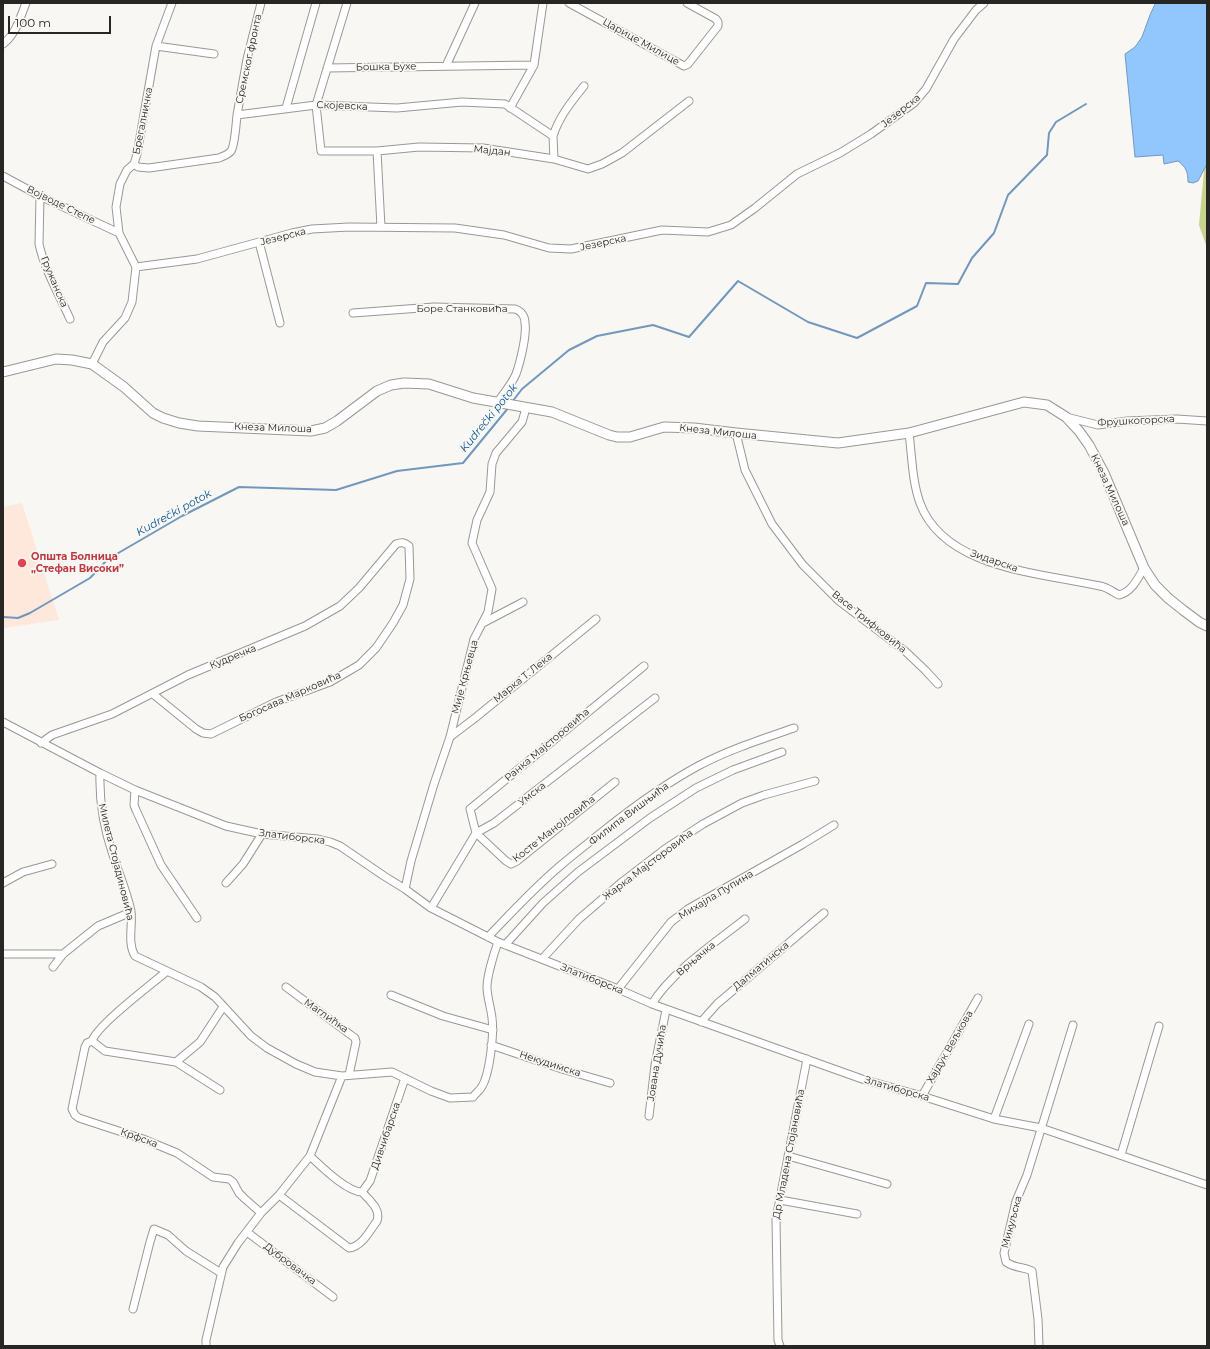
<!DOCTYPE html>
<html>
<head>
<meta charset="utf-8">
<style>
	body { margin:0 }
	#map { position:relative; width:1210px; height:1349px; overflow:hidden; background:#f8f7f3; font-family:Montserrat,sans-serif }
	canvas { display:block }
	.frame { position:absolute; inset:0; border:4px solid #272625; pointer-events:none }
	.scale { position:absolute; left:8px; top:16px; width:103px; height:18px; box-sizing:border-box; border:2px solid #272625; border-top:0; padding-left:5px; font-size:12px; line-height:14px; white-space:nowrap; color:#272625; -webkit-text-stroke:3px #f8f7f3; paint-order:stroke }
</style>
</head>
<body>
<div id="map">
<canvas width="1210" height="1349"></canvas>
<div class="frame"></div>
<div class="scale">100 m</div>
</div>
<script>
const context = document.querySelector('canvas').getContext('2d');
context.lineJoin = 'round';
function fillPath(path, color) {
  context.fillStyle = color;
  context.fill(path, 'evenodd');
}
function strokePath(path, color, width, dash) {
  context.strokeStyle = color;
  context.lineWidth = width;
  context.lineCap = dash ? 'butt' : 'round';
  context.setLineDash(dash || []);
  context.stroke(path);
}
function label(font, color, halo, rows, align = 'center') {
  context.font = font + ' Montserrat,sans-serif';
  context.lineWidth = 3.5;
  context.setLineDash([]);
  context.textBaseline = 'middle';
  context.strokeStyle = halo;
  context.fillStyle = color;
  for (const [text, x, y, turn = 0] of rows) {
    context.save();
    context.translate(x, y);
    context.rotate((+turn || 0) * Math.PI / 180);
    context.textAlign = isNaN(turn) ? turn : align;
    if (halo) context.strokeText(text, 0, 0);
    context.fillText(text, 0, 0);
    context.restore();
  }
}
const medical = new Path2D(`
	M 22,503 L 59,620 L 3,628 L 3,507 Z`);
const green = new Path2D(`
	M 1207,164 L 1207,248 L 1199,225 L 1204,171 Z`);
const water = new Path2D(`
	M 1156,3 L 1207,3 L 1207,164 L 1198,181 L 1193,183 L 1188,182 C 1188,172 1186,167 1178,161 L 1164,164 L 1163,155 L 1135,157 L 1125,54 L 1135,47 L 1142,37 L 1150,15 Z`);
const stream = new Path2D(`
	M 512,402 L 522,389 L 569,350 L 597,336 L 653,325 L 689,337 L 738,281 L 808,322 L 857,338 L 917,306 L 926,283 L 958,284 L 972,258 L 994,233 L 1008,195 L 1047,155 L 1049,133 L 1056,122 L 1086,104
	M 3,617 L 18,618 L 30,613 L 90,578 L 108,559 L 182,516 L 239,487 L 336,490 L 397,471 L 463,463 L 509,407`);
const minor = new Path2D(`
	M 347,3 L 316,105 L 321,151 L 377,151 L 419,147 L 483,148 L 554,159 L 588,169 L 602,164 L 622,153 L 689,101
	M 569,3 L 684,66 L 688,64 L 718,26 L 718,22 L 716,19 L 687,3
	M 3,44 C 16,34 20,18 26,3
	M 156,46 L 214,54
	M 446,66 L 475,3
	M 327,68 L 534,65
	M 286,108 L 316,3
	M 510,108 L 534,65 L 543,3
	M 237,115 L 247,59 L 261,3
	M 553,136 C 559,117 571,102 584,86
	M 377,151 L 381,227
	M 134,164 L 138,167 L 149,168 L 219,158 C 223,156 228,155 231,151 C 235,145 236,124 237,115 L 316,105 L 397,108 L 462,102 L 505,104 L 553,136 L 554,159
	M 3,176 L 40,196 L 119,233
	M 40,196 L 39,244 C 45,271 59,294 70,319
	M 259,242 L 280,323
	M 136,267 L 197,259 L 292,233 L 312,229 L 349,227 L 455,228 L 504,235 L 549,248 L 571,249 L 662,230 L 708,232 L 731,225 L 755,208 L 797,174 L 840,153 L 871,134 L 914,103 L 926,89 L 954,39 L 976,10 L 984,3
	M 353,313 L 434,307 L 515,309 C 521,311 525,316 525,323 C 527,335 520,363 516,374 C 512,384 503,394 497,403
	M 92,364 L 103,342 L 125,318 L 132,302 L 136,267 L 119,233 L 116,207 L 120,184 L 127,170 L 134,164 L 137,154 L 156,46 L 172,3
	M 1066,417 L 1098,425 L 1127,421 L 1177,419 L 1207,421
	M 736,433 L 745,470 L 772,524 L 803,565 L 839,601 L 905,651 L 925,670 L 938,684
	M 909,433 C 912,456 912,481 920,503 C 944,569 1042,573 1100,586 C 1107,587 1113,592 1119,595 C 1132,592 1138,578 1144,568
	M 483,623 L 523,602
	M 3,722 L 100,773 L 135,790 L 226,826 L 262,834 L 318,839 L 330,842 L 340,846 L 384,876 L 405,889 L 431,908 L 498,942 L 618,989 L 652,1004 L 862,1079 L 922,1096 L 994,1119 L 1041,1128 L 1207,1185
	M 450,737 L 475,718 L 596,619
	M 41,743 L 52,735 L 112,714 L 188,675 L 305,626 L 340,606 L 359,588 L 396,544 C 402,542 404,542 409,546 L 410,579 L 403,605 L 393,623 L 376,648 L 359,665 L 330,682 L 276,702 L 211,734 L 203,733 L 196,729 L 153,694
	M 100,773 C 99,801 104,829 113,855 C 119,874 127,892 131,911 C 133,925 127,943 135,956 L 201,987 L 215,997 L 251,1036 L 267,1048 L 296,1064 L 315,1072 L 342,1076 L 392,1072 L 431,1091 L 450,1098 L 473,1097 C 475,1094 479,1091 481,1088 C 490,1075 494,1033 492,1018 C 491,1008 487,997 487,987 C 487,976 494,953 498,942
	M 615,782 L 517,861 L 511,864 L 506,861 L 476,833 L 470,809 L 644,666
	M 135,790 L 134,805 L 136,810 L 161,865 L 197,918
	M 3,883 L 23,872 L 52,864
	M 226,883 L 243,864 L 262,834
	M 405,889 L 411,861 L 434,784 L 450,737 L 474,639 L 488,612 L 492,589 L 472,543 L 477,520 L 490,492 L 492,464 L 496,453 L 522,422 L 526,408
	M 431,908 L 476,833 L 494,823 L 655,698
	M 488,937 C 511,913 534,888 560,866 C 575,853 591,841 607,828 C 636,805 665,784 698,766 C 728,750 762,739 794,728
	M 505,945 L 543,903 L 578,872 L 650,818 L 696,788 L 733,770 L 782,752
	M 3,954 L 63,954
	M 542,959 L 579,919 L 622,882 L 665,849 L 703,824 L 742,803 L 764,795 L 815,781
	M 53,967 L 63,954 L 98,926 L 131,912
	M 286,987 L 355,1038 L 356,1042 L 349,1075
	M 618,989 L 671,922 L 688,909 L 803,844 L 834,825
	M 391,995 L 443,1016 L 493,1030
	M 652,1004 C 670,973 716,942 745,919
	M 701,1022 L 717,1004 L 824,913
	M 92,1041 L 87,1043 L 85,1047 L 72,1109 L 75,1115 L 79,1118 L 143,1139 L 177,1153 L 213,1177 L 229,1179 L 233,1182 L 239,1193 L 244,1198 L 261,1213
	M 92,1041 L 105,1051 L 176,1062 L 220,1090
	M 92,1041 C 97,1025 151,985 167,971
	M 491,1045 L 562,1069 L 610,1083
	M 176,1062 L 200,1042 L 223,1007
	M 922,1096 L 978,998
	M 649,1116 L 655,1065 L 666,1010
	M 994,1119 L 1029,1024
	M 1121,1155 L 1159,1026
	M 310,1156 C 322,1167 347,1192 362,1192
	M 788,1156 L 887,1184
	M 362,1192 L 370,1181 L 405,1078
	M 279,1195 L 349,1248 C 362,1247 370,1230 377,1221 C 381,1209 370,1201 362,1192
	M 780,1200 L 857,1214
	M 247,1232 L 333,1297
	M 133,1309 L 150,1242 L 154,1229 L 168,1235 L 186,1251 L 221,1273
	M 206,1346 L 206,1340 L 223,1267 L 238,1243 L 261,1213 L 279,1195 L 310,1156 L 342,1076
	M 780,1346 L 778,1340 L 776,1219 L 807,1059
	M 1039,1346 L 1038,1319 L 1032,1271 C 1022,1266 1016,1269 1006,1262 L 1004,1253 L 1016,1201 L 1027,1175 L 1073,1025`);
const tertiary = new Path2D(`
	M 3,372 L 56,359 L 72,360 L 92,364 L 124,387 L 153,413 L 163,418 L 179,423 L 198,426 L 311,431 L 325,428 L 337,421 L 377,391 L 391,385 L 404,383 L 429,384 L 473,398 L 552,412 L 609,435 L 617,437 L 630,437 L 664,427 L 694,428 L 736,433 L 838,443 L 909,433 L 1024,402 L 1047,405 L 1066,417 L 1079,431 L 1089,445 L 1104,473 L 1144,568 L 1155,585 L 1168,598 L 1183,610 L 1199,622 L 1207,626`);
const markers = [
	[22,563,5,"#e0444e"]
];
const streetNames = [
	["Царице Милице",641,42,29],
	["Сремског фронта",249,59,-78],
	["Бошка Бухе",386,67,-1],
	["Скојевска",342,106,2],
	["Језерска",901,111,-39],
	["Брегалничка",143,121,-79],
	["Мајдан",492,151,6],
	["Војводе Степе",61,205,26],
	["Језерска",283,237,-14],
	["Језерска",603,243,-12],
	["Гружанска",54,282,67],
	["Боре Станковића",462,309],
	["Фрушкогорска",1136,421,-3],
	["Кнеза Милоша",273,428,2],
	["Кнеза Милоша",718,432,6],
	["Кнеза Милоша",1110,490,65],
	["Зидарска",994,561,19],
	["Васе Трифковића",869,622,39],
	["Кудречка",233,657,-22],
	["Мије Крњевца",465,677,-75],
	["Марка Т. Лека",523,678,-39],
	["Богосава Марковића",290,697,-24],
	["Ранка Мајсторовића",547,745,-40],
	["Умска",532,794,-38],
	["Филипа Вишњића",629,814,-37],
	["Косте Манојловића",554,829,-38],
	["Златиборска",292,837,7],
	["Милета Стојадиновића",116,862,76],
	["Жарка Мајсторовића",648,865,-37],
	["Михајла Пупина",716,895,-31],
	["Врњачка",696,959,-40],
	["Далматинска",761,966,-40],
	["Златиборска",592,979,22],
	["Маглићка",326,1016,35],
	["Хајдук Вељкова",950,1047,-60],
	["Јована Дучића",657,1063,-81],
	["Некудимска",550,1064,18],
	["Златиборска",897,1089,16],
	["Дивчибарска",386,1136,-71],
	["Крфска",139,1138,20],
	["Др Младена Стојановића",789,1154,-79],
	["Микуљска",1012,1222,-75],
	["Дубровачка",290,1264,37]
];
const healthNames = [
	["Општа Болница",31,557],
	["„Стефан Високи”",31,569]
];
const waterNames = [
	["Kudrečki potok",489,418,-51],
	["Kudrečki potok",174,513,-29]
];
fillPath(medical, '#fee8db');
fillPath(green, '#c6d48c');
fillPath(water, '#92c7fe');
strokePath(water, '#7297bd', 1);
strokePath(stream, '#7297bd', 2);
strokePath(minor, '#999895', 9);
strokePath(tertiary, '#999895', 11);
strokePath(minor, '#fff', 7);
strokePath(tertiary, '#fff', 9);
for (const [x, y, r, color] of markers) {
  const dot = new Path2D();
  dot.arc(x, y, r, 0, 2 * Math.PI);
  context.fillStyle = color;
  context.fill(dot);
  strokePath(dot, '#f8f7f3', 1.5);
}
label('10px', '#272625', '#f8f7f3', streetNames);
label('bold 10px', '#be3a42', '#f8f7f3', healthNames, 'left');
label('italic 11px', '#0b5592', '#f8f7f3', waterNames);
</script>
</body>
</html>
